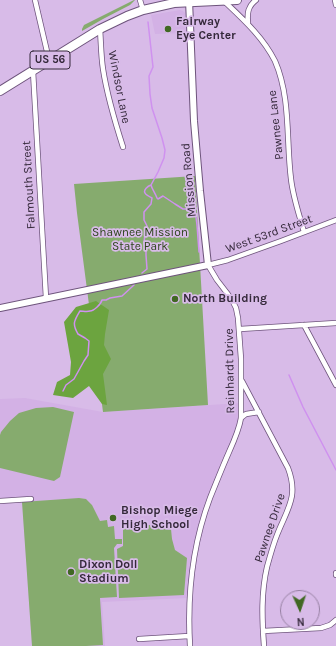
<!DOCTYPE html>
<html>
<head>
<meta charset="utf-8">
<style>
	body { margin:0 }
	#map { position:relative; width:336px; height:646px; overflow:hidden; background:#d8bbe8; font-family:Karla,sans-serif }
	canvas { display:block }
	.north { position:absolute; left:280px; top:590px; width:40px; height:40px; box-sizing:border-box; background:#d8bbe8; border:1px solid #9781a3; border-radius:50%; rotate:177deg; font-size:11px; font-weight:700; line-height:16px; text-align:center; color:#35293b }
	.north::after { content:''; display:block; margin:auto; width:14px; height:18px; background:#416823; clip-path:polygon(50% 0,100% 100%,50% 72%,0 100%) }
</style>
</head>
<body>
<div id="map">
<canvas width="336" height="646"></canvas>
<div class="north">N</div>
</div>
<script>
const context = document.querySelector('canvas').getContext('2d');
context.lineJoin = 'round';
function fillPath(path, color) {
  context.fillStyle = color;
  context.fill(path, 'evenodd');
}
function strokePath(path, color, width, dash) {
  context.strokeStyle = color;
  context.lineWidth = width;
  context.lineCap = dash ? 'butt' : 'round';
  context.setLineDash(dash || []);
  context.stroke(path);
}
function label(font, color, halo, rows, align = 'center') {
  context.font = font + ' Karla,sans-serif';
  context.lineWidth = 3.5;
  context.setLineDash([]);
  context.textBaseline = 'middle';
  context.strokeStyle = halo;
  context.fillStyle = color;
  for (const [text, x, y, turn = 0] of rows) {
    context.save();
    context.translate(x, y);
    context.rotate((+turn || 0) * Math.PI / 180);
    context.textAlign = isNaN(turn) ? turn : align;
    if (halo) context.strokeText(text, 0, 0);
    context.fillText(text, 0, 0);
    context.restore();
  }
}
const built = new Path2D(`
	M 180,10 L 183,11 L 185,13 L 187,33 L 155,34 L 151,15 Z
	M 25,398 L 103,412 L 240,403 L 240,418 L 238,425 L 228,451 L 192,556 L 189,580 L 188,598 L 102,602 L 105,646 L 32,646 L 22,499 L 0,500 L 0,399 Z`);
const green = new Path2D(`
	M 134,0 L 135,0 L 130,5 L 103,19 L 82,31 L 82,29 L 84,25 Z
	M 195,176 L 208,405 L 103,412 L 77,213 L 74,184 Z
	M 53,407 L 74,412 L 60,477 L 54,481 L 0,468 L 0,435 L 1,432 L 10,421 L 19,413 L 36,408 Z
	M 79,498 L 86,499 L 92,505 L 100,521 L 107,520 L 108,527 L 114,526 L 115,539 L 122,539 L 122,544 L 117,544 L 114,548 L 117,597 L 100,598 L 103,645 L 86,646 L 32,646 L 22,502 Z
	M 131,523 L 139,525 L 150,525 L 171,529 L 172,539 L 175,550 L 187,558 L 184,595 L 119,598 L 117,549 L 123,546 L 123,529 L 128,528 Z`);
const forest = new Path2D(`
	M 96,301 L 109,310 L 105,334 L 104,345 L 111,359 L 103,374 L 107,405 L 102,404 L 89,386 L 73,398 L 53,395 L 57,382 L 70,375 L 71,362 L 64,322 L 76,307 Z`);
const stream = new Path2D(`
	M 148,22 L 153,67 L 149,76 L 150,94 L 152,108 L 162,138 L 165,150 L 164,158 L 158,172 L 151,185 C 152,189 155,193 157,198 L 158,199 L 163,196 L 175,204 L 183,209 L 195,209 L 197,225 L 199,252
	M 142,273 L 147,269 L 146,255 L 146,250 L 144,243 L 145,233 L 147,226 L 144,220 L 144,212 L 151,204 L 152,198 C 150,197 146,195 145,193 C 143,190 148,186 151,185
	M 289,375 L 303,407 L 336,470
	M 63,391 L 66,385 L 74,379 L 84,361 L 88,355 L 89,341 L 85,338 L 78,334 C 72,324 74,321 80,311 C 83,311 87,312 90,311 C 94,311 101,304 102,300 L 106,300 L 110,298 L 122,296 L 134,285`);
const street = new Path2D(`
	M 35,0 L 49,60
	M 140,0 L 143,10
	M 335,0 L 336,5
	M 224,1 C 243,19 263,37 275,61 C 291,98 286,140 291,179 C 293,197 299,214 304,232
	M 248,23 C 247,13 248,6 256,0
	M 100,29 C 101,43 101,56 103,69 C 107,95 115,122 123,147
	M 33,71 L 46,298
	M 304,325 L 336,385
	M 240,329 L 336,323
	M 242,381 L 288,468 C 299,497 287,509 277,535 C 273,545 270,556 267,567 C 261,593 262,619 264,646
	M 241,418 L 246,414 L 259,412
	M 0,501 L 31,499
	M 336,573 L 336,575
	M 263,631 L 321,628 L 330,625 L 336,620
	M 139,639 L 189,636
	M 190,646 C 187,595 192,546 210,498 C 216,483 222,468 229,452 C 234,441 239,430 241,418 L 241,359 L 238,318 L 236,308 L 233,302 L 227,293 L 217,280 L 208,265 L 228,260 L 281,241 L 336,220`);
const secondary = new Path2D(`
	M 0,308 L 208,265 L 200,191 L 194,121 L 189,0`);
const highway = new Path2D(`
	M 0,91 L 100,29 L 127,16 L 143,10 L 174,3 L 237,0`);
const markers = [
	[168,29,4,"#416823"],
	[175,299,4,"#416823"],
	[113,518,4,"#416823"],
	[71,572,4,"#416823"]
];
const shields = [
	[50,60,40]
];
const shieldNames = [
	["US 56",50,60]
];
const poiNames = [
	["Fairway",176,22],
	["Eye Center",176,36],
	["North Building",183,299],
	["Bishop Miege",121,511],
	["High School",121,525],
	["Dixon Doll",79,565],
	["Stadium",79,579]
];
const streetNames = [
	["Windsor Lane",119,87,79],
	["Pawnee Lane",276,125,-96],
	["Mission Road",189,180,-95],
	["Falmouth Street",29,185,-93],
	["West 53rd Street",269,234,-20],
	["Reinhardt Drive",230,371,-91],
	["Pawnee Drive",270,528,-71]
];
const parkNames = [
	["Shawnee Mission",140,233],
	["State Park",140,247]
];
fillPath(built, '#d3b1e5');
fillPath(green, '#86ab6e');
fillPath(forest, '#6ca43f');
strokePath(stream, '#cf91ef', 1.5);
strokePath(street, '#6e547c', 6);
strokePath(secondary, '#6e547c', 8);
strokePath(highway, '#6e547c', 10);
strokePath(street, '#fff', 4.5);
strokePath(secondary, '#fff', 6);
strokePath(highway, '#fff', 8);
for (const [x, y, r, color] of markers) {
  const dot = new Path2D();
  dot.arc(x, y, r, 0, 2 * Math.PI);
  context.fillStyle = color;
  context.fill(dot);
  strokePath(dot, '#d8bbe8', 1.5);
}
for (const [x, y, w] of shields) {
  const box = new Path2D();
  box.roundRect(x - w / 2, y - 9, w, 18, 3);
  context.fillStyle = '#d8bbe8';
  context.fill(box);
  strokePath(box, '#35293b', 1);
}
label('bold 11px', '#35293b', null, shieldNames);
label('bold 12px', '#35293b', '#d8bbe8', poiNames, 'left');
label('12px', '#35293b', '#d8bbe8', streetNames);
label('12px', '#2d451c', '#d8bbe8', parkNames);
</script>
</body>
</html>
